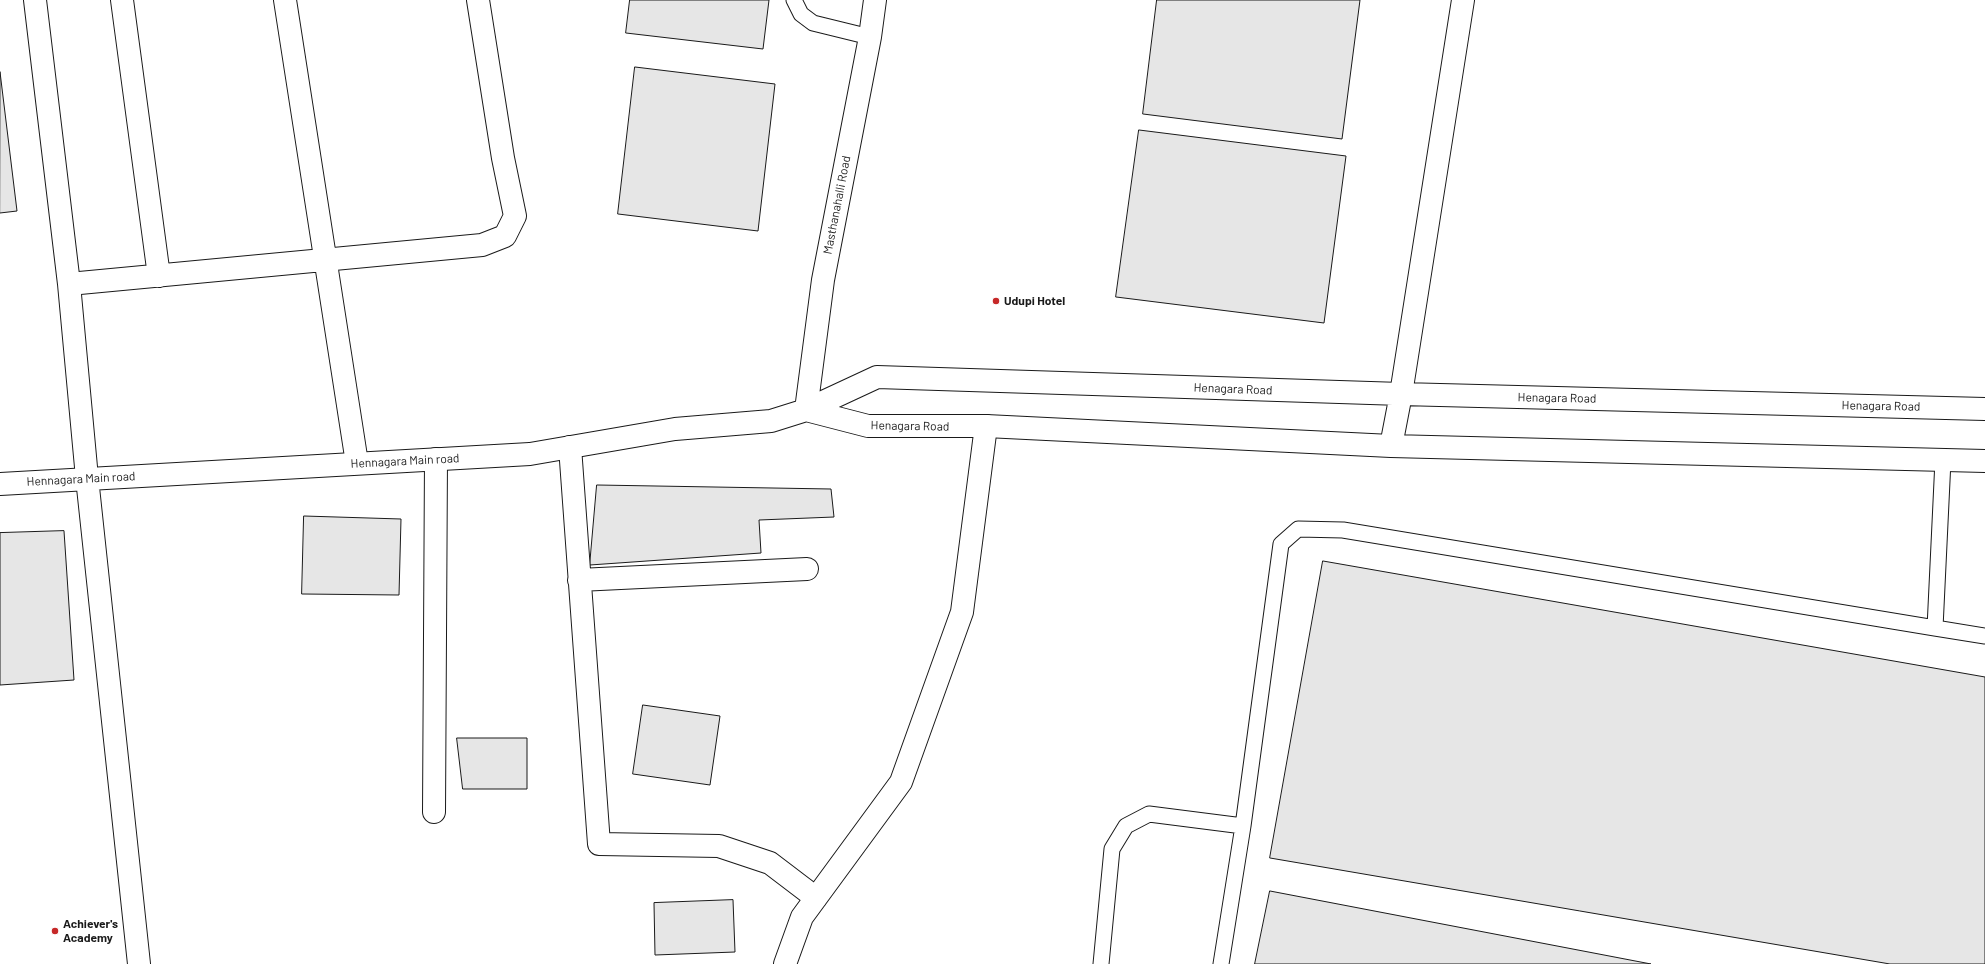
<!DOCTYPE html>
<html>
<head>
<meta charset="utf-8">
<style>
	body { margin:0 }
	canvas { display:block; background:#fff }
</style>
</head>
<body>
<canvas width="1985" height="964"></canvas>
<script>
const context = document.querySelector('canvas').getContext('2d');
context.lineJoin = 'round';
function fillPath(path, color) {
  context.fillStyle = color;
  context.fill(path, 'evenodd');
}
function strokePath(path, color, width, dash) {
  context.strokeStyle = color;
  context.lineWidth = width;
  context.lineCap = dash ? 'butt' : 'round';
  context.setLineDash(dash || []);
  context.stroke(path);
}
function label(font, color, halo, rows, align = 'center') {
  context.font = font + ' Barlow,sans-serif';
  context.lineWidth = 3;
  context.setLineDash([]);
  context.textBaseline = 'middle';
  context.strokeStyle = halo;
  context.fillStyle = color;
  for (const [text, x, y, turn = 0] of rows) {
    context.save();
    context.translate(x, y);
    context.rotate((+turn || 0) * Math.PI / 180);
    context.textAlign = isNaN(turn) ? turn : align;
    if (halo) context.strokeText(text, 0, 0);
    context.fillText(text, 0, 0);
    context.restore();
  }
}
const building = new Path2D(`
	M 630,0 L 769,0 L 763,49 L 626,33 Z
	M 1157,0 L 1360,0 L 1342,139 L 1143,114 Z
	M 635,67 L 775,84 L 758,231 L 618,214 Z
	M 0,72 L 17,211 L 0,213 Z
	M 1139,130 L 1346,156 L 1324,323 L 1116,297 Z
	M 597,485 L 831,489 L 834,517 L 759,520 L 761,553 L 590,565 Z
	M 304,516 L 401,519 L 399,595 L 302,594 Z
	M 64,531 L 74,680 L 0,685 L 0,533 Z
	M 1323,561 L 1985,677 L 1985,964 L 1890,964 L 1270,858 Z
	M 643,705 L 720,716 L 710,785 L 633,774 Z
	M 457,738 L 527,738 L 527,789 L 463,789 Z
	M 1270,891 L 1651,964 L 1255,964 Z
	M 733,900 L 735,952 L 655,955 L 654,903 Z`);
const lane = new Path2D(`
	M 794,0 L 801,14 L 813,23 L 870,37
	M 1935,628 L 1985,636
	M 1101,964 L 1112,849 L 1126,826 L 1149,814 L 1243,826
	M 1221,964 L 1243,826 L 1281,544 L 1298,529 L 1343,530 L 1935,628 L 1943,460`);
const street = new Path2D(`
	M 35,0 L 69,284 L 87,478
	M 122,0 L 159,276
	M 285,0 L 357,463
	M 69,284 L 482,245 L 505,236 L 515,216 L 503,158 L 478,0
	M 570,447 L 599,844 L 719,846 L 770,863 L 816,898
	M 579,580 L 807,569
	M 434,812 L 436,459
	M 785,964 L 802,917 L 901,782 L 962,612 L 986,426`);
const secondary = new Path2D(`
	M 806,410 L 868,426 L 986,426 L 1391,446 L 1985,461
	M 806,410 L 823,280 L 870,37 L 875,0
	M 1391,446 L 1401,394 L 1463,0
	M 87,478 L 139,964
	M 0,484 L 530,454 L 675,429 L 771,421 L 806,410 L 877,377 L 1401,394 L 1985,409`);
const markers = [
	[996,301,4,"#c62828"],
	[55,931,4,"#c62828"]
];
const streetNames = [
	["Masthanahalli Road",837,205,-79],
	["Henagara Road",1233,389,2],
	["Henagara Road",1557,398,1],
	["Henagara Road",1881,406,1],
	["Henagara Road",910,426,1],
	["Hennagara Main road",405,461,-3],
	["Hennagara Main road",81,479,-3]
];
const poiNames = [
	["Udupi Hotel",1004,301],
	["Achiever's",63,924],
	["Academy",63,938]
];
fillPath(building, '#e6e6e6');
strokePath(building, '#1a1a1a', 1);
strokePath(lane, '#1a1a1a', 17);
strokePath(street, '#1a1a1a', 24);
strokePath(secondary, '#1a1a1a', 24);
strokePath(lane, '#fff', 15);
strokePath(street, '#fff', 22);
strokePath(secondary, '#fff', 22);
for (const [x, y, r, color] of markers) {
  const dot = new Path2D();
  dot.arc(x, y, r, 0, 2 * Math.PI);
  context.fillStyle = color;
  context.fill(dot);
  strokePath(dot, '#fff', 1.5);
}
label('12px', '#1a1a1a', '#fff', streetNames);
label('bold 12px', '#1a1a1a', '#fff', poiNames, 'left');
</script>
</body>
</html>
